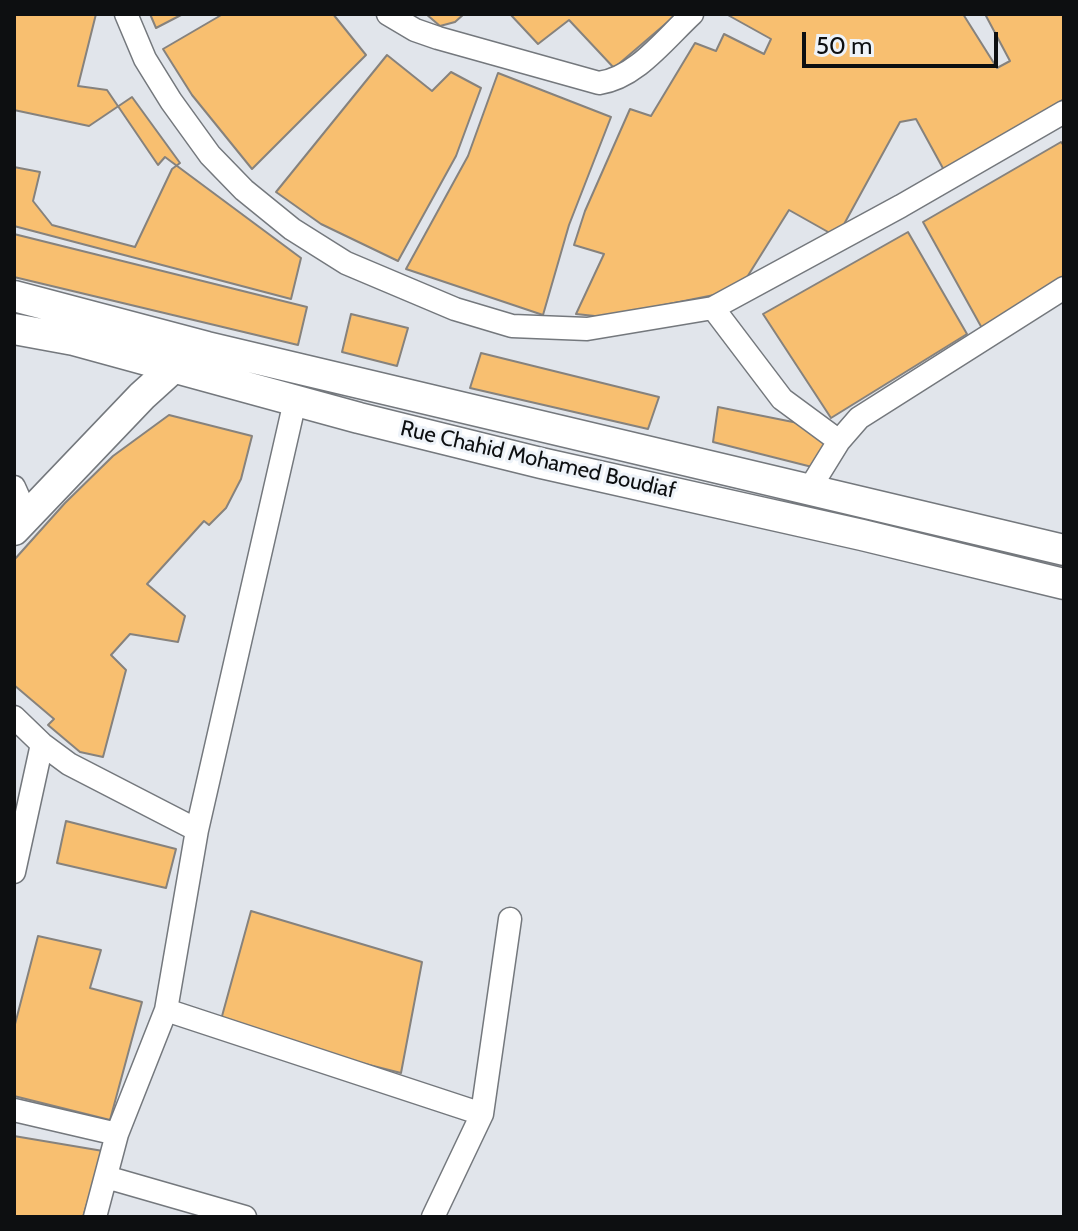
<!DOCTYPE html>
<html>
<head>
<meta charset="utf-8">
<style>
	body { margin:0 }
	#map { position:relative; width:1078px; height:1231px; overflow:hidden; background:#e1e5eb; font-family:Cabin,sans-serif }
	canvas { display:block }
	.frame { position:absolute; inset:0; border:16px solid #0d0f11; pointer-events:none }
	.scale { position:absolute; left:802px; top:32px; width:196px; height:36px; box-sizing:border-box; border:4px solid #0d0f11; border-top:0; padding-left:10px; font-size:24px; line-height:28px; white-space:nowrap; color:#0d0f11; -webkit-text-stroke:6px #eef3f9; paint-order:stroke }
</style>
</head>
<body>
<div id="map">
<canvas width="1078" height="1231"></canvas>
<div class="frame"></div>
<div class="scale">50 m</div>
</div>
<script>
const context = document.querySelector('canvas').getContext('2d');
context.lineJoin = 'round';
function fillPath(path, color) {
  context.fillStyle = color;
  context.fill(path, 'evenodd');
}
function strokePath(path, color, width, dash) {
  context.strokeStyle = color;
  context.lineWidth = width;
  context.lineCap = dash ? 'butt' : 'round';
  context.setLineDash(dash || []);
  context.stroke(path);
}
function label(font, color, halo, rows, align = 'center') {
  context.font = font + ' Cabin,sans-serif';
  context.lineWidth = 6;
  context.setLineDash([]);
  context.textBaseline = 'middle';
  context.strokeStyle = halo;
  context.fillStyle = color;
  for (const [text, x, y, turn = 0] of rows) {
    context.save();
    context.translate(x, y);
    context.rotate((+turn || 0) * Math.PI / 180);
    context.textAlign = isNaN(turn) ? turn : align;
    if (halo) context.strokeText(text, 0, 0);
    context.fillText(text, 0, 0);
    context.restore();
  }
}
const building = new Path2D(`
	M 14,14 L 96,14 L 78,86 L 107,90 L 158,165 L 165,157 L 301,258 L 291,299 L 14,226 Z
	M 150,14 L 183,14 L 156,28 Z
	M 223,14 L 333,14 L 366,55 L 252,169 L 192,95 L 163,49 Z
	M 426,14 L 464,14 L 455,22 L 440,26 Z
	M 510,14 L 677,14 L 614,68 L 569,20 L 538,44 Z
	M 726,14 L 963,14 L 997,68 L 1010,61 L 985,14 L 1064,14 L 1064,99 L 945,172 L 916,119 L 900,122 L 837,237 L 789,210 L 739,290 L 604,317 L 576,314 L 604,254 L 574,245 L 585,211 L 630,109 L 651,116 L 695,43 L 716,51 L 724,34 L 764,54 L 771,39 Z
	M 387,55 L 432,91 L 451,72 L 481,88 L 456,156 L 398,261 L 321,224 L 276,192 Z
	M 498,73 L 611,117 L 569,225 L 543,315 L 406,269 L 468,156 Z
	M 132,97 L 180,163 L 172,169 L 135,247 L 52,225 L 33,201 L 40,172 L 14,167 L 14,110 L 89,126 Z
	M 1061,142 L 1064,146 L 1064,279 L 983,330 L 923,222 Z
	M 908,232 L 967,334 L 831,418 L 763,314 Z
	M 14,234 L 307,307 L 298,345 L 14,277 Z
	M 351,314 L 408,328 L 397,366 L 342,352 Z
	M 481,353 L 659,397 L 648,429 L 470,388 Z
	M 718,407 L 798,423 L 814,436 L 827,440 L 820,469 L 713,442 Z
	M 169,415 L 252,436 L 241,479 L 226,508 L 209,525 L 204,521 L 147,584 L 185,616 L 178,642 L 130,634 L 111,655 L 126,670 L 103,757 L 80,752 L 48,725 L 54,719 L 14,685 L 14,560 L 65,503 L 113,456 Z
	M 66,821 L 176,849 L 166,888 L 57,863 Z
	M 251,911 L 422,962 L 401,1073 L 219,1027 Z
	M 38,936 L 101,950 L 90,988 L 142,1002 L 110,1120 L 14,1096 L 14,1028 Z
	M 14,1136 L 103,1151 L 83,1217 L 14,1217 Z`);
const street = new Path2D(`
	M 126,14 L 145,59 L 171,101 L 210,155 L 244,190 L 292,229 L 346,263 L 455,309 L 512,326 L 587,329 L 713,308 L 901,206 L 1064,112
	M 388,14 L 415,30 L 438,38 L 599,83 C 636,78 665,39 692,14
	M 713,308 L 782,399 L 839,441
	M 14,487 L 27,516
	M 810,488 L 839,441 L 859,418 L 1064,288
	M 14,717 L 42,744 L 69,764 L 197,830
	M 14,872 L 42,744
	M 166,1010 L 482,1114
	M 14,1110 L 117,1134
	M 106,1177 L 245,1217
	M 95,1217 L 117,1134 L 166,1010 L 197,830 L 295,401
	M 433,1217 L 482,1114 L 510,919`);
const secondary = new Path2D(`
	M 14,296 L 207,347 L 1064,550
	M 14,329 L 74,340 L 359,418 L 541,463 L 862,535 L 1064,584
	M 14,530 L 142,396 L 174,367`);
const streetNames = [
	["Rue Chahid Mohamed Boudiaf",538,460,13]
];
fillPath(building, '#f8bf70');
strokePath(building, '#86827d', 2);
strokePath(street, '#74787d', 25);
strokePath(secondary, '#74787d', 33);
strokePath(street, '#fff', 22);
strokePath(secondary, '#fff', 30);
label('22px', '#0d0f11', '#eef3f9', streetNames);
</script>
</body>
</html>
